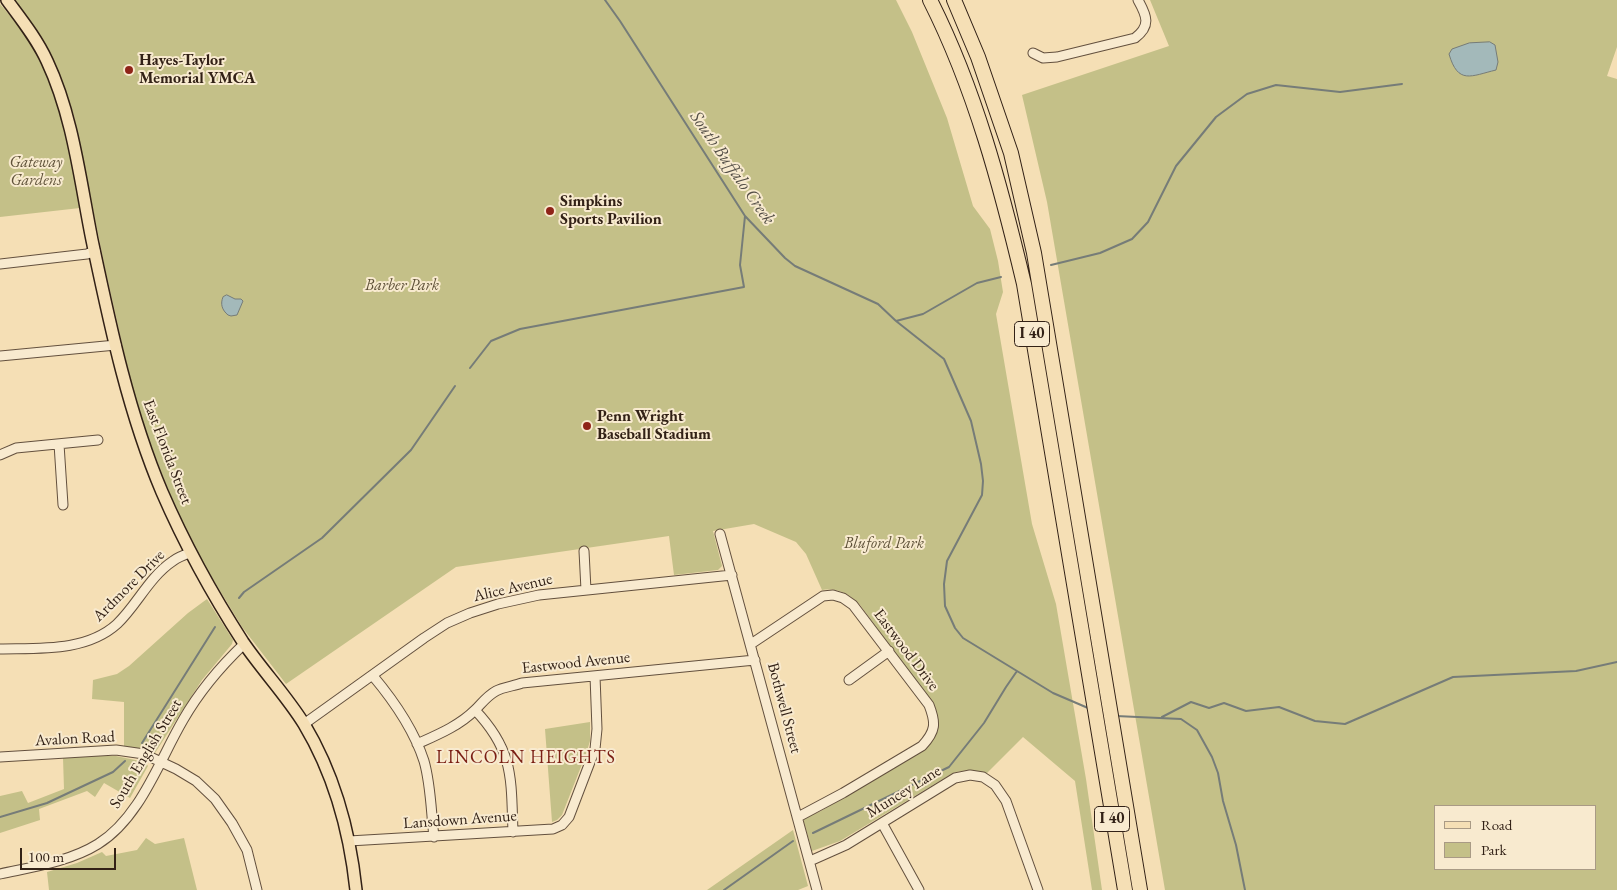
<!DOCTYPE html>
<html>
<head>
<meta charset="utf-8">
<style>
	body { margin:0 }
	#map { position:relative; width:1617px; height:890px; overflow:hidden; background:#f5dfb5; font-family:"EB Garamond",serif }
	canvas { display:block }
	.legend { position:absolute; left:1434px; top:805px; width:162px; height:65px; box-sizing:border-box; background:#f8eacf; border:1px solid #a99a85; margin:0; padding:6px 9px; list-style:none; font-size:15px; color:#322116 }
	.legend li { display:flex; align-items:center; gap:10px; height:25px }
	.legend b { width:25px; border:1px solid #a99a85 }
	.scale { position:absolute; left:20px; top:848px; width:96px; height:22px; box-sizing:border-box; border:2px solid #322116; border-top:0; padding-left:6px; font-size:15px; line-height:18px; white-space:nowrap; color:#322116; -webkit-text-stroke:4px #f8eacf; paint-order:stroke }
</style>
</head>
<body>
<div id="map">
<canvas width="1617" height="890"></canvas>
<ul class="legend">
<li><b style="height:6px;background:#f5dfb5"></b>Road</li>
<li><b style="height:14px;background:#c4c088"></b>Park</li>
</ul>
<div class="scale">100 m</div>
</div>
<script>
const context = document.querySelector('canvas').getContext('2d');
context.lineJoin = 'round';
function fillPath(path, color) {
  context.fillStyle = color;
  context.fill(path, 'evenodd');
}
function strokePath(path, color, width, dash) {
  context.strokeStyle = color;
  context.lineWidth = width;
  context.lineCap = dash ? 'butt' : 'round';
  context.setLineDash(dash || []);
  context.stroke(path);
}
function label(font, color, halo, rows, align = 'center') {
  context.font = font + ' "EB Garamond",serif';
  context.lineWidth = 4;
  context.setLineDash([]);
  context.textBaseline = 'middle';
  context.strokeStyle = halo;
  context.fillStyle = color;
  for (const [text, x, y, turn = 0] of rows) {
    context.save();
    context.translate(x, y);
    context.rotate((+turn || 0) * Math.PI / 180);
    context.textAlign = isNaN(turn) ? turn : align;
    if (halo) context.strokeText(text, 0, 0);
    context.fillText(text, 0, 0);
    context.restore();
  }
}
const green = new Path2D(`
	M 15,0 L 896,0 L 912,32 L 947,118 L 973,206 L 990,229 L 998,261 L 1003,292 L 996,314 L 1032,524 L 1056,604 L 1086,779 L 1102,890 L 1092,890 L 1075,781 L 1023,737 L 986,774 C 975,770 965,769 953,773 L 840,841 L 812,851 L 803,819 L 821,811 L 926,748 L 937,717 L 934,707 L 928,697 L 860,605 C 848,593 839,588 822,590 L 806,554 L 796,542 L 754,524 L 713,531 L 722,566 L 718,570 L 674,575 L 669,536 L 456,567 L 286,684 L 242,627 L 200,558 L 173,502 L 140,417 L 126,361 L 105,268 L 74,116 C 61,73 42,35 15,0 Z
	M 1150,0 L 1617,0 L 1617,47 L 1607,76 L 1617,79 L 1617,890 L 1165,890 L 1047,202 L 1022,95 L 1169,46 ZM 1436,806 L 1596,806 L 1596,869 L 1436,869 Z
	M 0,4 C 15,21 30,39 40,60 C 63,106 70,159 80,208 L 0,217 Z
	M 207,599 L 233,640 L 232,644 L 202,680 L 155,753 L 124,746 L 124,702 L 92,699 L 93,680 L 117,674 L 129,666 L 188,613 Z
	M 590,722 L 590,741 L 586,754 L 562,815 L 557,820 L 552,822 L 545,729 Z
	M 93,756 L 116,756 L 145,762 L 148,766 L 130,798 L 104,783 L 95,797 L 87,791 L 39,809 L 40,820 L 0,833 L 0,796 L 22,791 L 28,803 L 64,789 L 63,758 Z
	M 793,830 L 808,886 L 798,890 L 707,890 Z
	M 146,838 L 155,844 L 184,838 L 197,890 L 49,890 L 47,872 L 77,863 L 102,852 L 106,856 L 137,850 Z`);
const water = new Path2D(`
	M 1490,42 L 1495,45 L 1498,62 L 1496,70 C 1471,76 1458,85 1449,54 L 1452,49 L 1469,43 Z
	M 227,295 L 235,299 L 241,299 L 243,301 L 237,315 L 231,316 L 228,315 C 222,310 220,304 223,297 Z`);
const stream = new Path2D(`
	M 605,0 L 620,21 L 745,216 L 785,258 L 795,266 L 878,304 L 896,321 L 944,359 L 971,421 L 981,464 L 983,481 L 982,495 L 947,561 L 944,584 L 945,606 L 955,628 L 963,638 L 1053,693 L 1088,708
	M 1051,265 L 1100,253 L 1132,239 L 1148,222 L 1176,166 L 1216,117 L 1247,94 L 1276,85 L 1340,92 L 1402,84
	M 896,321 L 923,314 L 977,283 L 1001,277
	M 470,368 L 491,341 L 520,329 L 744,287 L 740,265 L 745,216
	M 239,598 L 244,592 L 322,538 L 411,450 L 455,386
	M 1116,716 L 1181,719 L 1197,730 L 1212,757 L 1218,773 L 1223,801 L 1236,845 L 1245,890
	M 1162,717 L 1191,702 L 1209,708 L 1224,703 L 1246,711 L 1279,707 L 1315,721 L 1345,724 L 1453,677 L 1576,671 L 1617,662
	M 142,743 L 215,627
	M 0,817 L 47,803 L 113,772 L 125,761
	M 813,833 L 949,767 L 984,723 L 1006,687 L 1017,671
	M 724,890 L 793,841`);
const minor = new Path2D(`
	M 1033,53 L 1043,58 L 1057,57 L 1135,38 C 1151,26 1147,16 1138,0
	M 0,264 L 87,254 L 95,251
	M 0,356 L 116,345
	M 59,444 L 63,505
	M 0,455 L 16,448 L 98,440
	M 720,534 L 817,890
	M 584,551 L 586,590
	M 751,644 L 823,596 L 833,595 L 843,598 L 853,605 L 929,705 C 936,723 936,731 922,746 L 843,793 L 798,817
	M 0,649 C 39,648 86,652 117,624 C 137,605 149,577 173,561 C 178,557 184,555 190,553
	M 373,676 C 394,701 414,730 424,761 C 431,785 431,812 434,837
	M 849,680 L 889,651
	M 475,710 C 514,751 511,778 513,832
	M 304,724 L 424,638 L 447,623 L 470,613 L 498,604 L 539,595 L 732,575
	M 417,744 C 437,735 459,726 475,710 C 482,703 487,696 496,691 C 503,687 514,686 522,683 L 755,660
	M 0,757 L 116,750 L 144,754 L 176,769 L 196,781 L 215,799 L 232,823 L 247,850 L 257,890
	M 882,823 L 919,890
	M 349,841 L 553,829 L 562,825 L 569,817 L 595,749 L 597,729 L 595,676
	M 810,861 L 846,845 L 955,778 L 970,775 L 983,777 L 995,785 L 1006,801 L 1038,890
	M 0,874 C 32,867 69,862 98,844 C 140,818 159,761 183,720 C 199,692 221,666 244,644`);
const major = new Path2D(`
	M 7,0 C 21,19 37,39 47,61 C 73,116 80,180 92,240 C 110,325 128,412 162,492 C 185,545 212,594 243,642 C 262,670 286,695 304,724 C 334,774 350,833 356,890`);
const highway = new Path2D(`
	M 930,0 C 975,89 1001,187 1024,284 L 1125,890
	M 954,0 L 978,57 L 1011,153 L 1034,253 L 1140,890`);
const markers = [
	[129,70,5,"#8f2418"],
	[550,211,5,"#8f2418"],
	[587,426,5,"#8f2418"]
];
const shields = [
	[1032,334,35],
	[1112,819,35]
];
const shieldNames = [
	["I 40",1032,334],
	["I 40",1112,819]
];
const poiNames = [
	["Hayes-Taylor",139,61],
	["Memorial YMCA",139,79],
	["Simpkins",560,202],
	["Sports Pavilion",560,220],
	["Penn Wright",597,417],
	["Baseball Stadium",597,435]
];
const parkNames = [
	["Gateway",36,163],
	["Gardens",36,181],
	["Barber Park",402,286],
	["Bluford Park",884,544]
];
const streetNames = [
	["East Florida Street",167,452,69],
	["Ardmore Drive",129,586,-45],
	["Alice Avenue",513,588,-13],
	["Eastwood Drive",906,650,53],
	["Eastwood Avenue",576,663,-6],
	["Bothwell Street",784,708,75],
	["Avalon Road",75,739,-3],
	["South English Street",146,754,-59],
	["Muncey Lane",904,792,-32],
	["Lansdown Avenue",460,820,-4]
];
const waterNames = [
	["South Buffalo Creek",732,168,55]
];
const neighbourhoodNames = [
	["LINCOLN HEIGHTS",526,758]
];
fillPath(green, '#c4c088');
fillPath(water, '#a3b9ba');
strokePath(water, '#767c78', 1);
strokePath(stream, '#767c78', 2);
strokePath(minor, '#63503e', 11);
strokePath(major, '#322116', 14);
strokePath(highway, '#322116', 16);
strokePath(minor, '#f8eacf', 9);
strokePath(major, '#f5dfb5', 11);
strokePath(highway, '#f5dfb5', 14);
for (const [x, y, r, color] of markers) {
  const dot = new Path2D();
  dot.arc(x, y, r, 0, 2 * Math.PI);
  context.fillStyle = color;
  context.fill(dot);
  strokePath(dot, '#f8eacf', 2);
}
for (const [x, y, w] of shields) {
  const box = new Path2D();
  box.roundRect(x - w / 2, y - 12.5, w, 25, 4);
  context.fillStyle = '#f8eacf';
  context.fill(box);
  strokePath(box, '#322116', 1);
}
label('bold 15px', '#322116', null, shieldNames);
label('bold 16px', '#322116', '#f8eacf', poiNames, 'left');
label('italic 16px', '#5e5138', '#f8eacf', parkNames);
label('16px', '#322116', '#f8eacf', streetNames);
label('italic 18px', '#544f47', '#f8eacf', waterNames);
context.letterSpacing = '1px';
label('18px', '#7a1f14', '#f8eacf', neighbourhoodNames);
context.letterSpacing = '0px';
</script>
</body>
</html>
